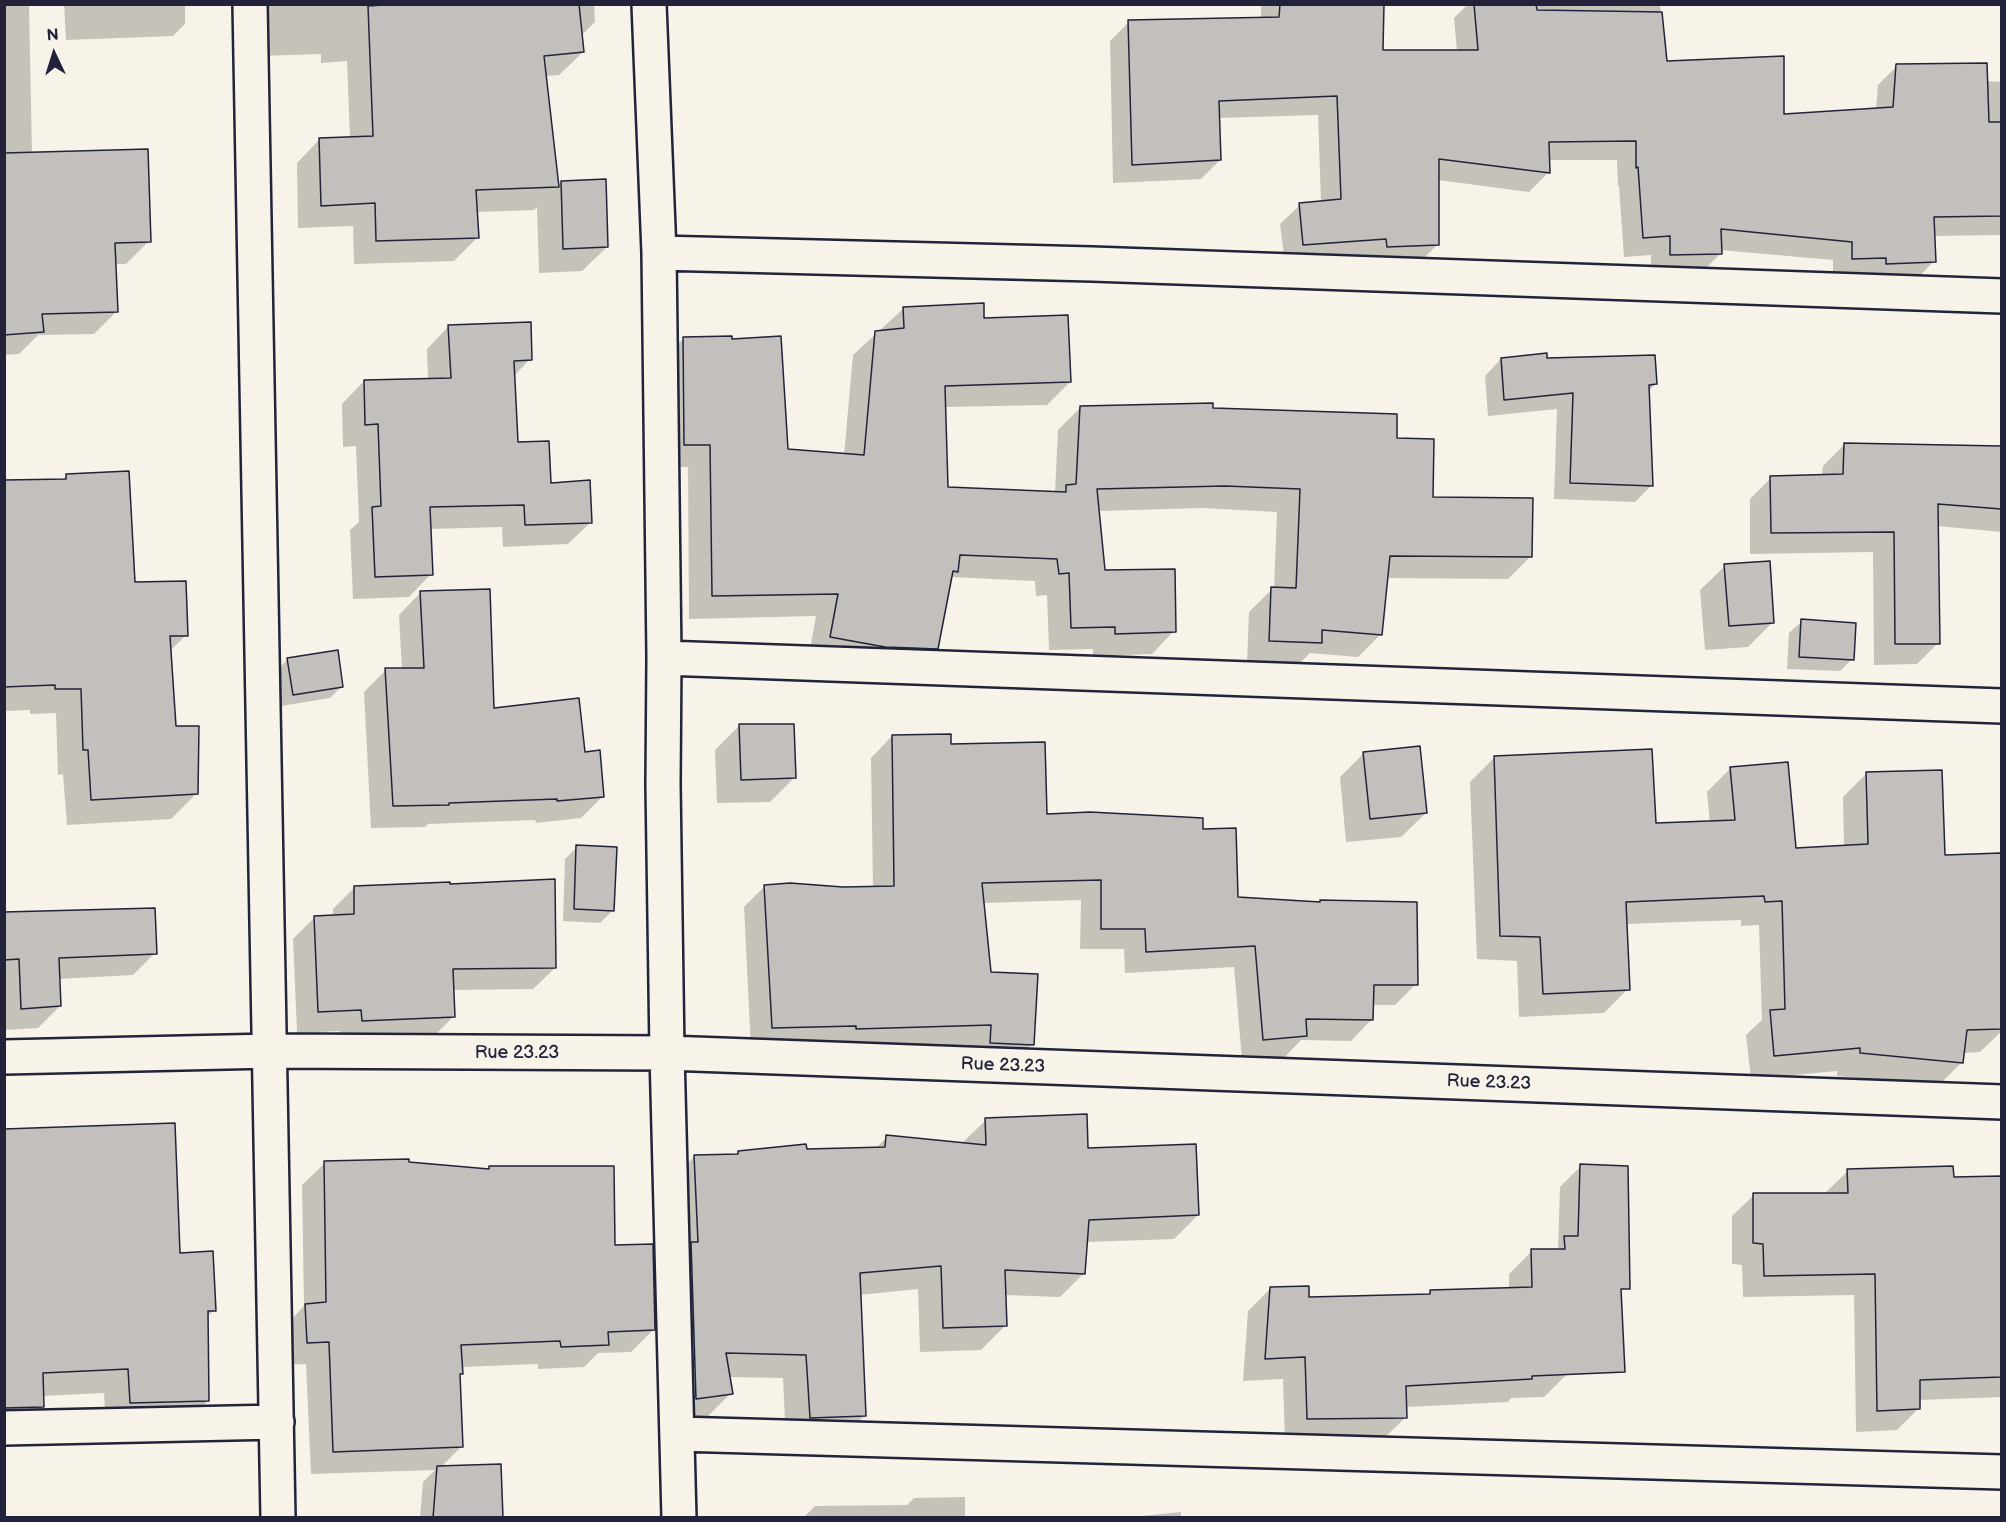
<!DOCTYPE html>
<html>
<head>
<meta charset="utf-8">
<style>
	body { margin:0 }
	#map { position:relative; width:2006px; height:1522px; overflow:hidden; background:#f7f3e8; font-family:"Balsamiq Sans",sans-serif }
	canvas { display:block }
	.frame { position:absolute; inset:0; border:6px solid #22223b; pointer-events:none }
	.north { position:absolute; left:24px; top:24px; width:60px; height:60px; -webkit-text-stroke:4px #f7f3e8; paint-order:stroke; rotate:356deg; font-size:16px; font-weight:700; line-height:24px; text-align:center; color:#22223b }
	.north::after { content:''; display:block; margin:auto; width:21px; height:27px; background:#22223b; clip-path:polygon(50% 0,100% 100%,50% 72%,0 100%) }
</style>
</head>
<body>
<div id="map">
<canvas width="2006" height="1522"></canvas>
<div class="frame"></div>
<div class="north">N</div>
</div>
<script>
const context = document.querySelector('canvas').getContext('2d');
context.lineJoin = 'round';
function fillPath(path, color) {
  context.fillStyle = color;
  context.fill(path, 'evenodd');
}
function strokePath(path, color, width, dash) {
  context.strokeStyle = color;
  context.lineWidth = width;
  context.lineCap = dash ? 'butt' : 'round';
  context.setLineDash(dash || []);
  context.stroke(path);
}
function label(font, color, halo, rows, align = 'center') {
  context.font = font + ' "Balsamiq Sans",sans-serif';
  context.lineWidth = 6;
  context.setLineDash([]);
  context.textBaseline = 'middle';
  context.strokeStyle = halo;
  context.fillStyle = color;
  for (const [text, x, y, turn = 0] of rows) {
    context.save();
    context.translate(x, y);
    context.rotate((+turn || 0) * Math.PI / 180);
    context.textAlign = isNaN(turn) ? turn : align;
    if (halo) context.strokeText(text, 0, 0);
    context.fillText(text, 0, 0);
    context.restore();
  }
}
const shadow = new Path2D(`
	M 4,4 L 29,4 L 32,154 L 149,241 L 126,264 L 115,264 L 117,311 L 94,334 L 38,335 L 19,354 L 4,355 Z
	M 64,4 L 185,4 L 185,24 L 173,36 L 66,40 Z
	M 257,4 L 594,4 L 595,22 L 581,36 L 583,52 L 559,75 L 545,76 L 557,186 L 561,182 L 607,247 L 582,271 L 539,273 L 537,207 L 534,210 L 476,212 L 477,238 L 454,261 L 354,264 L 353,226 L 298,228 L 297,163 L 320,139 L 350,138 L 347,61 L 321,63 L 321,54 L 259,56 Z
	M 1261,4 L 1383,4 L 1382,52 L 1457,51 L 1454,18 L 1468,4 L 1660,4 L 1666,63 L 1783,115 L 1876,110 L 1878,85 L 1897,66 L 1986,81 L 2002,82 L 2002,235 L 1933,236 L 1934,261 L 1915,281 L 1833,278 L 1833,260 L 1720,250 L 1720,254 L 1701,273 L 1651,274 L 1651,255 L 1624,257 L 1619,186 L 1618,186 L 1617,160 L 1548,160 L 1548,173 L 1529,192 L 1438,180 L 1438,244 L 1418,264 L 1285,263 L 1280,224 L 1300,205 L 1321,202 L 1318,115 L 1218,118 L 1220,160 L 1201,179 L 1113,183 L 1110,41 L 1129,22 L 1261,19 Z
	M 904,308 L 982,319 L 1070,382 L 1047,405 L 944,407 L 946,488 L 1055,493 L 1058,430 L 1081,407 L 1212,409 L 1395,439 L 1431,499 L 1531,556 L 1508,579 L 1386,578 L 1381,634 L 1358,657 L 1310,653 L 1297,666 L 1247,664 L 1249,612 L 1272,589 L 1274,589 L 1277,512 L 1202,508 L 1098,511 L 1104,572 L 1174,631 L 1152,654 L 1093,656 L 1093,649 L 1049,650 L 1047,595 L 1036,596 L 1035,581 L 950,577 L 937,648 L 914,671 L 808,660 L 816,616 L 689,619 L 688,467 L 662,467 L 661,361 L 684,338 L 786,450 L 844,455 L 853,355 Z
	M 449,326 L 530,359 L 513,377 L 516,444 L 550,484 L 591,522 L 568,544 L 503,547 L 502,527 L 429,529 L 431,574 L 409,597 L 353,599 L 350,530 L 359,522 L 356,446 L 343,447 L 342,404 L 364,381 L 428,380 L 427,349 Z
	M 1501,359 L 1546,359 L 1656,383 L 1648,392 L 1652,485 L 1635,502 L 1554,499 L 1557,409 L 1488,416 L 1485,376 Z
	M 2002,443 L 2002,532 L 1937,526 L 1938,643 L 1917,664 L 1874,665 L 1873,552 L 1750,554 L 1750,499 L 1771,478 L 1822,476 L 1823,466 L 1844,445 L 1997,447 Z
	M 67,475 L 133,584 L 186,635 L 170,651 L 175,728 L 196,794 L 171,819 L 67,825 L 63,774 L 58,775 L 56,713 L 30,714 L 30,710 L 4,711 L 4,482 L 62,480 Z
	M 1725,566 L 1773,622 L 1748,647 L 1705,650 L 1700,590 Z
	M 421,592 L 493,709 L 583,754 L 603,796 L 581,818 L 536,823 L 535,820 L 428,824 L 425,827 L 371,828 L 364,692 L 386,670 L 402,670 L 399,615 Z
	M 1802,621 L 1852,659 L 1840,671 L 1787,669 L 1789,633 Z
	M 288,659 L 342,686 L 330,698 L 281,706 L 276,671 Z
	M 739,726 L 794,778 L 770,802 L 717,803 L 715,750 Z
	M 892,736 L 950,745 L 1045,816 L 1201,831 L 1236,898 L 1318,904 L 1320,901 L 1416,984 L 1395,1005 L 1372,1005 L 1372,1019 L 1351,1041 L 1301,1040 L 1285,1057 L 1242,1060 L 1234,967 L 1125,973 L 1124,949 L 1080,949 L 1081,900 L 982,903 L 990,973 L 1032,1044 L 1011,1065 L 970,1063 L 970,1046 L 835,1049 L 751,1049 L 744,907 L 765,886 L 873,888 L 871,758 Z
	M 1364,753 L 1426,813 L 1401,837 L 1346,842 L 1340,777 Z
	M 1494,758 L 1654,824 L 1710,823 L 1707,792 L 1731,768 L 1794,850 L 1844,847 L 1843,797 L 1867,773 L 1943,857 L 2002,855 L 2002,1031 L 1980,1052 L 1963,1053 L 1962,1062 L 1938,1086 L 1837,1076 L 1837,1071 L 1751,1079 L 1746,1035 L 1762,1020 L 1759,925 L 1741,926 L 1741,920 L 1625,924 L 1628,989 L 1604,1013 L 1519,1017 L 1517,961 L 1477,959 L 1470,782 Z
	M 577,847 L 613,910 L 600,923 L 563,921 L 565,859 Z
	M 355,887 L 555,968 L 533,989 L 452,990 L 454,1016 L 432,1038 L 341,1042 L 340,1031 L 297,1033 L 293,939 L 315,917 L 333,917 L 333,909 Z
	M 4,914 L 155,953 L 133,975 L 58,979 L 60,1006 L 38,1028 L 4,1030 Z
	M 986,1120 L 1087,1150 L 1198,1215 L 1174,1239 L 1086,1242 L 1084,1273 L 1060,1297 L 1004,1295 L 1005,1326 L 981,1350 L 920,1352 L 918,1289 L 859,1295 L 865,1415 L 841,1439 L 786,1442 L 783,1378 L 728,1377 L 731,1393 L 707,1417 L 672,1423 L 670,1181 L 694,1157 L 735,1155 L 738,1152 L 875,1149 L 887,1137 L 961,1144 Z
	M 4,1131 L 178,1254 L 214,1310 L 207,1317 L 208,1401 L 183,1425 L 106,1427 L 104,1393 L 42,1396 L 43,1407 L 18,1431 L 4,1431 Z
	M 325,1163 L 407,1164 L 487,1170 L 490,1167 L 613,1247 L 654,1329 L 631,1352 L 598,1353 L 584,1367 L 538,1369 L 538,1364 L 461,1367 L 461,1373 L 458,1376 L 461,1447 L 440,1468 L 501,1518 L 420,1518 L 423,1482 L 435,1470 L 311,1474 L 306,1364 L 284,1365 L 283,1328 L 304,1306 L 302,1185 Z
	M 1581,1166 L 1628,1262 L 1567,1374 L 1544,1397 L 1511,1398 L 1508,1402 L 1405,1407 L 1405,1418 L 1382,1440 L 1285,1442 L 1283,1379 L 1243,1381 L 1248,1311 L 1271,1288 L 1308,1298 L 1427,1295 L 1430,1292 L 1509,1289 L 1509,1274 L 1532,1251 L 1558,1251 L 1560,1187 Z
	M 1848,1171 L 1952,1179 L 2002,1177 L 2002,1397 L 1919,1400 L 1919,1408 L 1897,1430 L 1856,1432 L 1854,1295 L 1743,1297 L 1742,1265 L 1732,1264 L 1732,1216 L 1754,1195 L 1827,1195 L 1826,1192 Z
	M 965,1497 L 965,1518 L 803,1518 L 815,1506 L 907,1505 L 914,1498 Z
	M 1181,1512 L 1181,1518 L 1131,1518 L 1132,1517 Z
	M 1522,1516 L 1553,1518 L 1520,1518 Z`);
const building = new Path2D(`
	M 399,4 L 579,4 L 584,52 L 544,56 L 559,187 L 476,190 L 479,238 L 376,241 L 375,203 L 321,206 L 319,138 L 373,136 L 368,6 Z
	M 1280,4 L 1384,4 L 1383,50 L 1478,50 L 1474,4 L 1536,4 L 1537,10 L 1662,12 L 1667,61 L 1784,56 L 1784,114 L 1893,107 L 1896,64 L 1987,63 L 1989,122 L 2001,122 L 2001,216 L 1934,217 L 1936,262 L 1886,264 L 1886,258 L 1852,259 L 1852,242 L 1721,229 L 1722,254 L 1670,255 L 1670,236 L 1643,238 L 1638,167 L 1636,168 L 1636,141 L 1549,142 L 1550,173 L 1439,159 L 1439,245 L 1387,247 L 1386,239 L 1303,245 L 1299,203 L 1341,199 L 1337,96 L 1219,101 L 1221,160 L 1132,165 L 1128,20 L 1279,17 Z
	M 148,149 L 151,242 L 115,243 L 118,312 L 42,314 L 44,332 L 4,335 L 4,153 Z
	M 606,179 L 608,247 L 563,249 L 561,181 Z
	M 984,303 L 984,318 L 1068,315 L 1071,382 L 945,386 L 948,487 L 1066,492 L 1066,485 L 1076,484 L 1080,406 L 1213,403 L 1213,408 L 1397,414 L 1397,438 L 1434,439 L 1433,497 L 1533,498 L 1532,557 L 1390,556 L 1382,635 L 1322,630 L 1322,643 L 1269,641 L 1271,587 L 1296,588 L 1300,489 L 1225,486 L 1097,489 L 1105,570 L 1175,569 L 1176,632 L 1115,634 L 1115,627 L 1071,628 L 1069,573 L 1059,574 L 1057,559 L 960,555 L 958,572 L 953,571 L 938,649 L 885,647 L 830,637 L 838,594 L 712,596 L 710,445 L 684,445 L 683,337 L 732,336 L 732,339 L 781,336 L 788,449 L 864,455 L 875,331 L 904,328 L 903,307 Z
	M 531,322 L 532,360 L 514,361 L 518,442 L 549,441 L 551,483 L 590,480 L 592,523 L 525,525 L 524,505 L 430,507 L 433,575 L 375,577 L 372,507 L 381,506 L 378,424 L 365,425 L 364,380 L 451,378 L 448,325 Z
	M 1547,353 L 1547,358 L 1655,355 L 1657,384 L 1649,385 L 1653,486 L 1570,483 L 1573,393 L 1504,400 L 1501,358 Z
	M 1844,443 L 2001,446 L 2001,509 L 1938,504 L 1940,644 L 1895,644 L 1894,532 L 1771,533 L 1770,476 L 1843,474 Z
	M 129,471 L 135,582 L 186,581 L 188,636 L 170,636 L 176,726 L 199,726 L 198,794 L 91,800 L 88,750 L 83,750 L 81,689 L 55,689 L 55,685 L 4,687 L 4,480 L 66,479 L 66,474 Z
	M 1770,561 L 1774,623 L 1729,626 L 1724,564 Z
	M 490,589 L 494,708 L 579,698 L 585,752 L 600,750 L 604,797 L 557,801 L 557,799 L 449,803 L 449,805 L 393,806 L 385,668 L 424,668 L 420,591 Z
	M 1801,619 L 1856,623 L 1854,660 L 1799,657 Z
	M 338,650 L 343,687 L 293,695 L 287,658 Z
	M 739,724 L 794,724 L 796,778 L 741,780 Z
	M 951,734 L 951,744 L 1045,742 L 1047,814 L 1090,812 L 1203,818 L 1203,829 L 1236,828 L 1238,897 L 1320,902 L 1320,900 L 1417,902 L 1418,985 L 1374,985 L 1373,1020 L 1306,1019 L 1307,1036 L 1263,1040 L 1255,946 L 1146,952 L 1145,929 L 1101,929 L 1101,880 L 982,883 L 991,972 L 1038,974 L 1034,1045 L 990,1043 L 991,1025 L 856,1029 L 856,1026 L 772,1028 L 764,885 L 790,883 L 843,887 L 894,886 L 892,735 Z
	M 1420,746 L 1427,813 L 1370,819 L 1363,752 Z
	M 1652,749 L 1656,823 L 1735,820 L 1730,767 L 1788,762 L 1796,848 L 1868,844 L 1866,772 L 1942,770 L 1945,855 L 2001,853 L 2001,1029 L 1967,1030 L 1963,1063 L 1860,1053 L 1860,1048 L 1774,1056 L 1770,1010 L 1785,1009 L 1782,901 L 1765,902 L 1764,896 L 1626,902 L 1630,990 L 1543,994 L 1540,937 L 1500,936 L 1494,756 Z
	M 576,845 L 617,847 L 614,911 L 574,909 Z
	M 555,879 L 556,968 L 453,969 L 455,1017 L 362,1021 L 361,1010 L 318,1012 L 314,916 L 354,914 L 354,886 L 450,882 L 450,884 Z
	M 155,908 L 157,954 L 59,958 L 61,1006 L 21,1009 L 19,959 L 4,960 L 4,912 Z
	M 1087,1114 L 1088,1148 L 1196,1144 L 1199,1215 L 1089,1220 L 1085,1274 L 1005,1270 L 1007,1326 L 943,1328 L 941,1266 L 860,1273 L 866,1416 L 810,1418 L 806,1355 L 726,1353 L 733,1394 L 696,1399 L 691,1242 L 698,1242 L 694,1155 L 738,1154 L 738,1151 L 806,1144 L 807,1149 L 885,1147 L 886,1135 L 986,1145 L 985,1118 Z
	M 175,1123 L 180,1253 L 213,1251 L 216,1311 L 208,1311 L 209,1401 L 130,1403 L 128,1369 L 43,1373 L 44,1407 L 4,1408 L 4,1129 Z
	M 409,1159 L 409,1162 L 489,1169 L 489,1166 L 614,1166 L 615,1245 L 653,1244 L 655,1330 L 608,1332 L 609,1345 L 561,1347 L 560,1341 L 461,1345 L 463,1374 L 460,1374 L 463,1447 L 333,1452 L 329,1342 L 307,1343 L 305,1304 L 326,1302 L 324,1161 Z
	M 1580,1164 L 1628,1166 L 1630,1289 L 1621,1289 L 1625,1372 L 1532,1376 L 1532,1379 L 1406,1386 L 1407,1418 L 1307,1419 L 1305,1357 L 1265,1359 L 1270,1287 L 1309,1286 L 1309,1297 L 1430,1294 L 1430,1290 L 1532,1287 L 1531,1249 L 1565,1249 L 1564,1236 L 1578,1236 Z
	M 1953,1166 L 1954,1177 L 2001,1176 L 2001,1377 L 1920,1380 L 1920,1409 L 1877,1411 L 1875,1274 L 1764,1276 L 1763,1244 L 1753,1243 L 1753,1193 L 1848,1193 L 1847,1169 Z
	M 501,1464 L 503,1518 L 433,1518 L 437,1466 Z`);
const minor = new Path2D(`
	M 250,4 L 278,1518
	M 649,4 L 659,253 L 664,658 L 663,784 L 667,1053 L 679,1518
	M 659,253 L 1092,264 L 2002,296
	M 664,658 L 2002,706
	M 4,1057 L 271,1051 L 667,1053 L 2002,1102
	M 4,1428 L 277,1422
	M 678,1434 L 2002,1472`);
const streetNames = [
	["Rue 23.23",517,1053],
	["Rue 23.23",1003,1066,2],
	["Rue 23.23",1489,1083,2]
];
fillPath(shadow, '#0003');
fillPath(building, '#c2bfbd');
strokePath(building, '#22223b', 1.5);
strokePath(minor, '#22223b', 38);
strokePath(minor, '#f7f3e8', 33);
label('18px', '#22223b', '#f7f3e8', streetNames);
</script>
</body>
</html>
